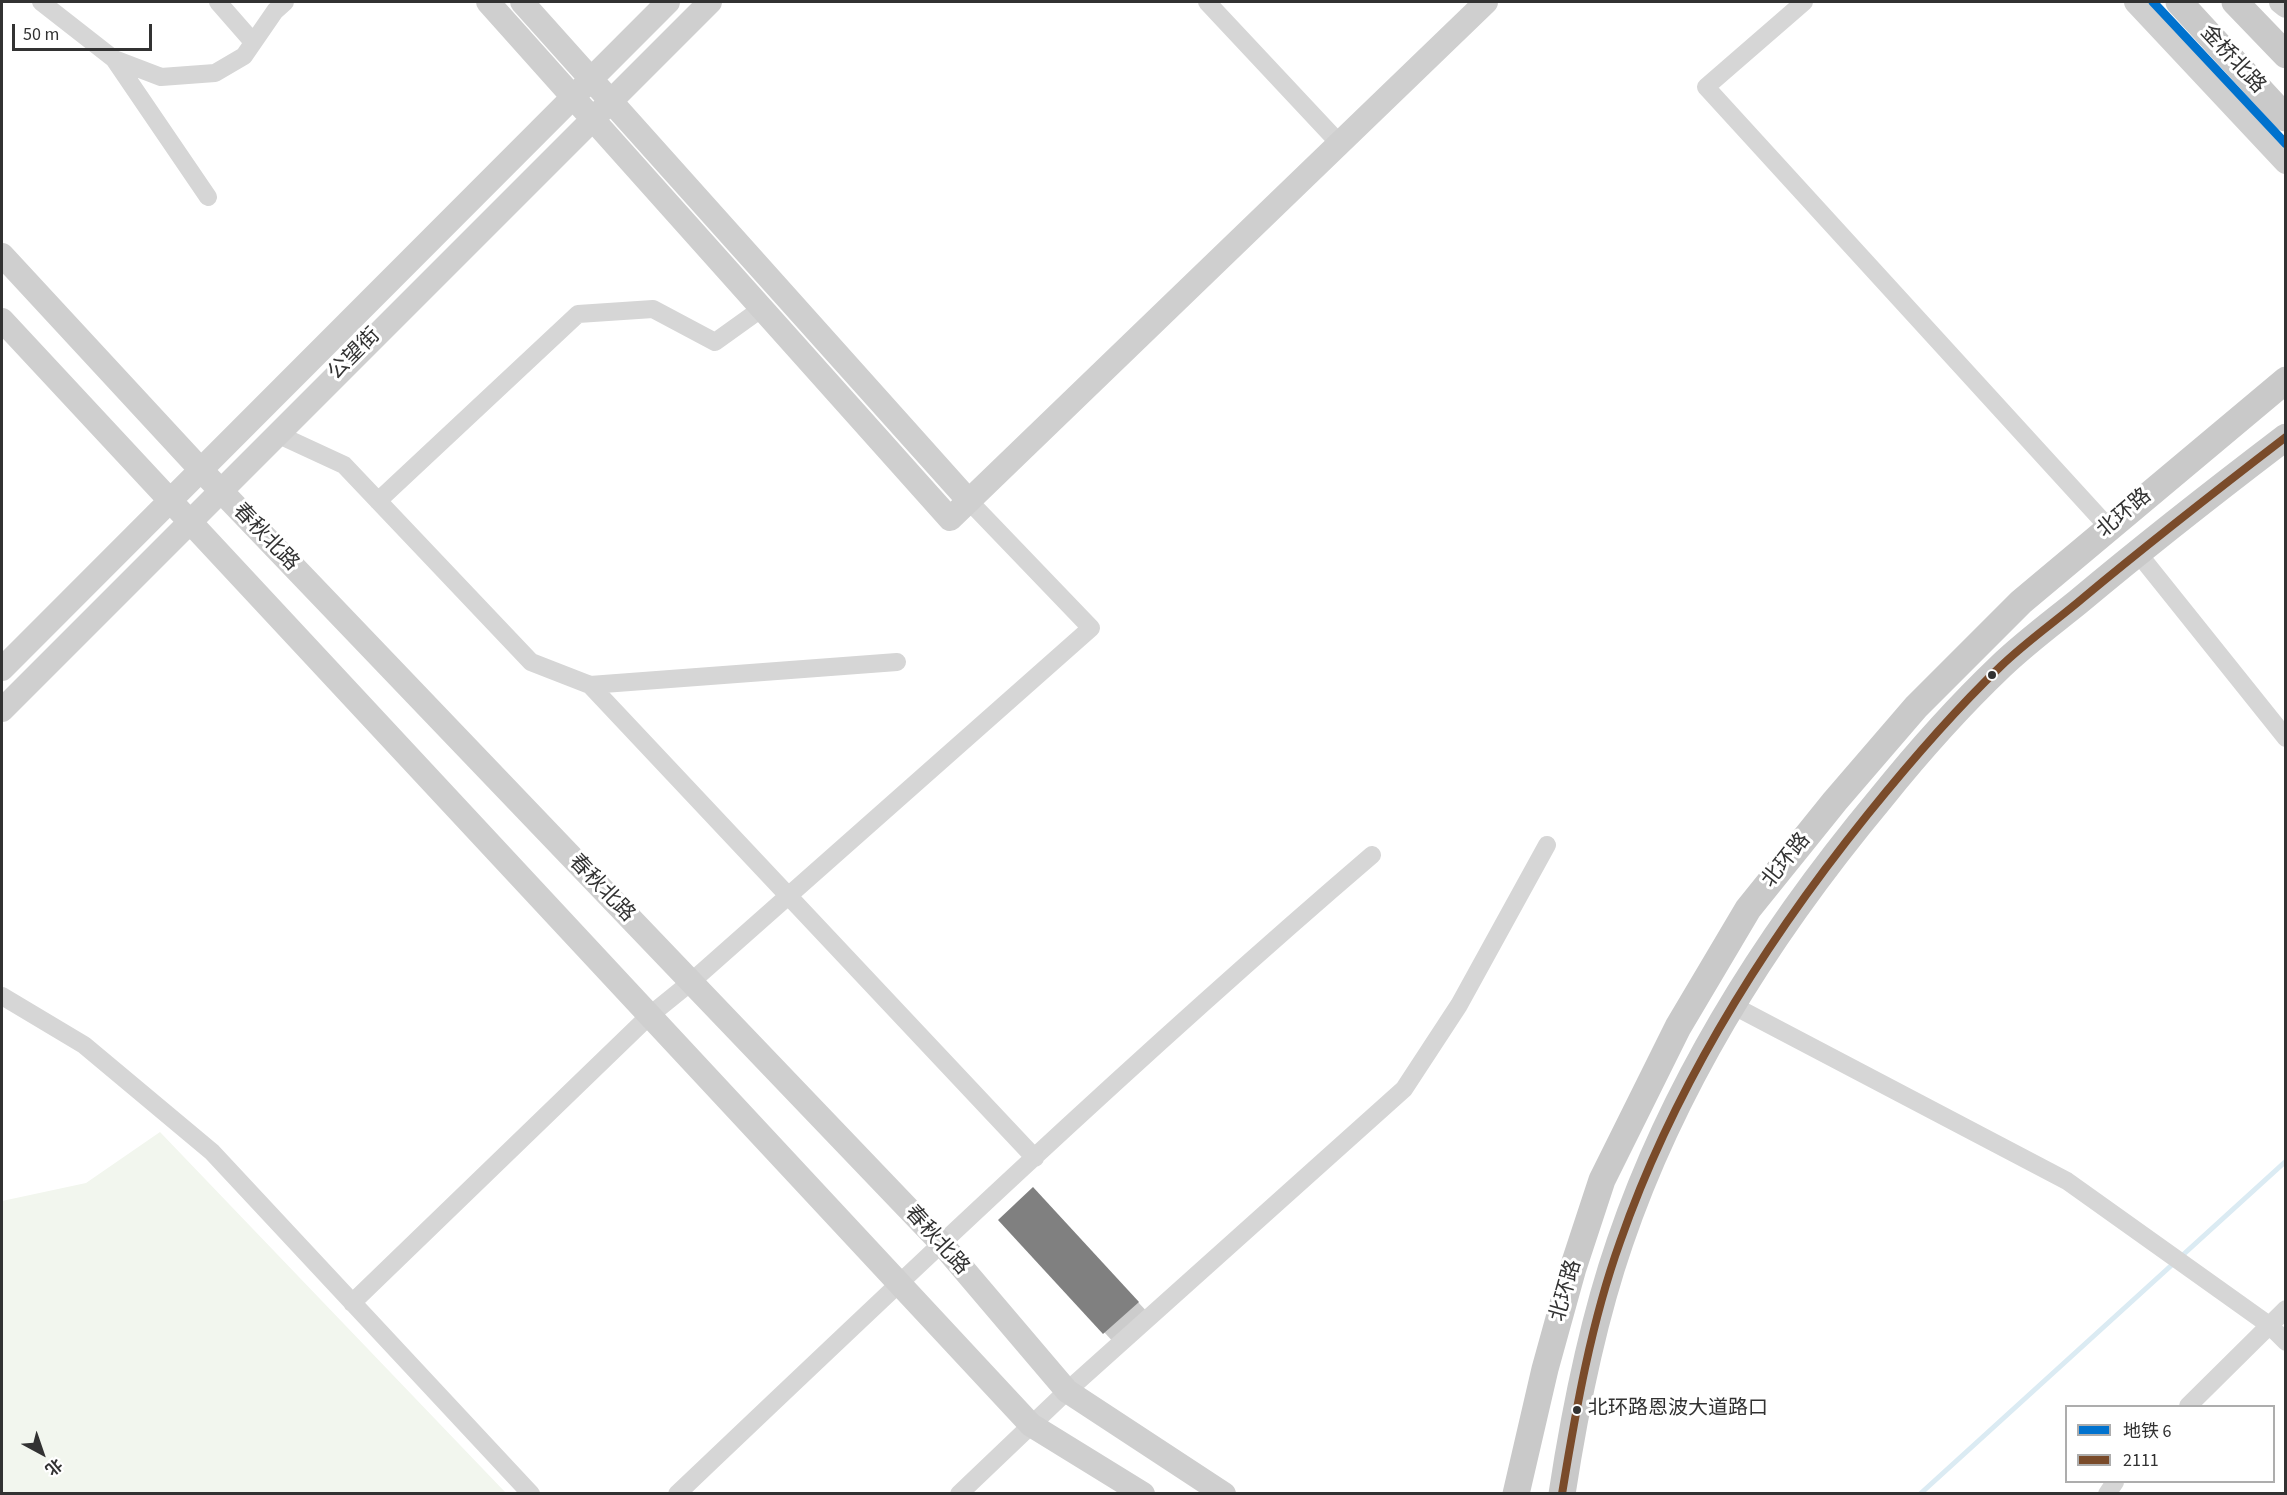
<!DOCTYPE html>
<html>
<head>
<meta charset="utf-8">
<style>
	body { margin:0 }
	#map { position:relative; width:2287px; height:1495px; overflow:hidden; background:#fff; font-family:"Source Sans 3","Noto Sans SC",sans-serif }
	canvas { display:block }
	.frame { position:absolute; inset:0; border:3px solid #323232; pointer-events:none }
	.legend { position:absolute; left:2065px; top:1405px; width:210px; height:78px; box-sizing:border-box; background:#fff; border:2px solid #adadad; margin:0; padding:8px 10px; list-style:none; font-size:18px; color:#323232 }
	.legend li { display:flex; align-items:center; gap:12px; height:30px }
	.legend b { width:30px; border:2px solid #adadad }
	.north { position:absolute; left:12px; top:1423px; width:60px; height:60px; -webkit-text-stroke:4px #fff; paint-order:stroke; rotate:140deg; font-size:16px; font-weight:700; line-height:24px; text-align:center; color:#323232 }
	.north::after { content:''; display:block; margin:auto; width:21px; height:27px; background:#323232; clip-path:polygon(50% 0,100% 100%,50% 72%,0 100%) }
	.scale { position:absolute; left:12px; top:24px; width:140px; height:27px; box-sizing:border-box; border:3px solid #323232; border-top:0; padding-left:8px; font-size:18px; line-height:21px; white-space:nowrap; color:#323232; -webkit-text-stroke:4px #fff; paint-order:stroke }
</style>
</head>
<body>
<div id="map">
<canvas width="2287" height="1495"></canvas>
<div class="frame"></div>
<ul class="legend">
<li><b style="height:8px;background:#0072ce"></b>地铁 6</li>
<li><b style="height:8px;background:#7a4b2a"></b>2111</li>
</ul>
<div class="north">北</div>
<div class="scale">50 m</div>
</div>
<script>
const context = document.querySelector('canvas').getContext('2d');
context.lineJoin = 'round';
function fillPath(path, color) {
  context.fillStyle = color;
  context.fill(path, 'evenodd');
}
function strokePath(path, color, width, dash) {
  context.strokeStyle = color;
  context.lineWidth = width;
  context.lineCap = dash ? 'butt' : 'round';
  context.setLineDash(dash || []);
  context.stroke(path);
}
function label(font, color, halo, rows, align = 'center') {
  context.font = font + ' "Source Sans 3","Noto Sans SC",sans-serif';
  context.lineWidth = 6;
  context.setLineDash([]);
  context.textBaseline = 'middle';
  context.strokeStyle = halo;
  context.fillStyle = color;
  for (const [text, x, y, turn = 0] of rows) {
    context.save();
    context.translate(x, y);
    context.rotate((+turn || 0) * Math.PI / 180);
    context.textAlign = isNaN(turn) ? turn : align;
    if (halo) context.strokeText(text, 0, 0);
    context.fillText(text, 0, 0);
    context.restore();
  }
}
const green = new Path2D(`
	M 160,1132 L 506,1493 L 2,1493 L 2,1201 L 86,1183 Z`);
const shadow = new Path2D(`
	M 1046,1203 L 1151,1316 L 1117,1346 L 1000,1220 Z`);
const stream = new Path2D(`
	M 1920,1494 L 2286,1161`);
const building = new Path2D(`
	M 1033,1187 L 1139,1302 L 1103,1334 L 998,1220 Z`);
const street = new Path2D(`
	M 41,2 L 114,59 L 161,77 L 215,73 L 244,56 L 275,11 L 285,2
	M 218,2 L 253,42
	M 1207,2 L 1340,144
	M 1804,2 L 1706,87 L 2109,528
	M 114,59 L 208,197
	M 277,434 L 344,465 L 531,662 L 590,685 L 1035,1158
	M 378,501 L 578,314 L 653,309 L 715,342 L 761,309
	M 2137,552 L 2286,738
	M 590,685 L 897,662
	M 2,996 L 84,1045 L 212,1152 L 531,1494
	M 1732,1005 L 2067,1181 L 2269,1325 L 2286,1342
	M 352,1303 L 649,1016 L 691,982 L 1091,628 L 969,501
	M 2188,1406 L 2286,1309
	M 677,1494 C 905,1277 1133,1060 1372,855
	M 959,1494 L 1067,1391 L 1404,1089 L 1459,1005 L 1547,845
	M 2107,1494 L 2115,1482`);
const secondary = new Path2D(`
	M 488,2 L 950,519 L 1486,2
	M 522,2 L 969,501
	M 2136,2 L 2286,162
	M 2281,2 L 2286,6
	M 2,255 L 201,470 L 942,1244 L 1067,1391 L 1224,1494
	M 2,320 L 1031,1425 L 1143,1494
	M 2,669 L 668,2
	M 2,710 L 710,2`);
const primary = new Path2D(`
	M 2179,2 L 2286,118
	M 2235,2 L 2286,55
	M 1516,1494 L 1545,1369 L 1573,1268 L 1602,1180 L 1678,1027 L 1748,909 L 1835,801 L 1916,707 L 2021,602 L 2286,380
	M 1562,1494 C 1575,1409 1592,1323 1620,1242 C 1676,1078 1771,930 1881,798 C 1918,752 1958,707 2001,666 C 2025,643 2052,623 2078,602 C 2146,545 2215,491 2286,437`);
const bus1 = new Path2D(`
	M 1562,1494 C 1576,1409 1591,1323 1620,1242 C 1675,1084 1764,943 1868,814 C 1910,762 1953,712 2001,666 C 2027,641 2056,621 2083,598 C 2149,543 2217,490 2286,437`);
const metro1 = new Path2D(`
	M 2153,2 L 2286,144`);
const markers = [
	[1992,675,5,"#323232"],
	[1577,1410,5,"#323232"]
];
const busNames = [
	["北环路恩波大道路口",1588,1410]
];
const streetNames = [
	["金桥北路",2232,60,47],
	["公望街",355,355,-45],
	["北环路",2125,514,-40],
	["春秋北路",265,538,46],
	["北环路",1787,861,-51],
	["春秋北路",601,889,46],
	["春秋北路",936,1241,48],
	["北环路",1567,1291,-74]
];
fillPath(green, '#f2f6ee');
fillPath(shadow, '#0003');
strokePath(stream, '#dbebf3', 5);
fillPath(building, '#808080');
strokePath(street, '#d6d6d6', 18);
strokePath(secondary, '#cfcfcf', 24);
strokePath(primary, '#c9c9c9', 27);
strokePath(bus1, '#7a4b2a', 8);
strokePath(metro1, '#0072ce', 9);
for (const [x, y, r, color] of markers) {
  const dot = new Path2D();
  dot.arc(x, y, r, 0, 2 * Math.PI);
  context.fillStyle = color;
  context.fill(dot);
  strokePath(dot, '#fff', 2);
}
label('20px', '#323232', '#fff', busNames, 'left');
label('21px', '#323232', '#fff', streetNames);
</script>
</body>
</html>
